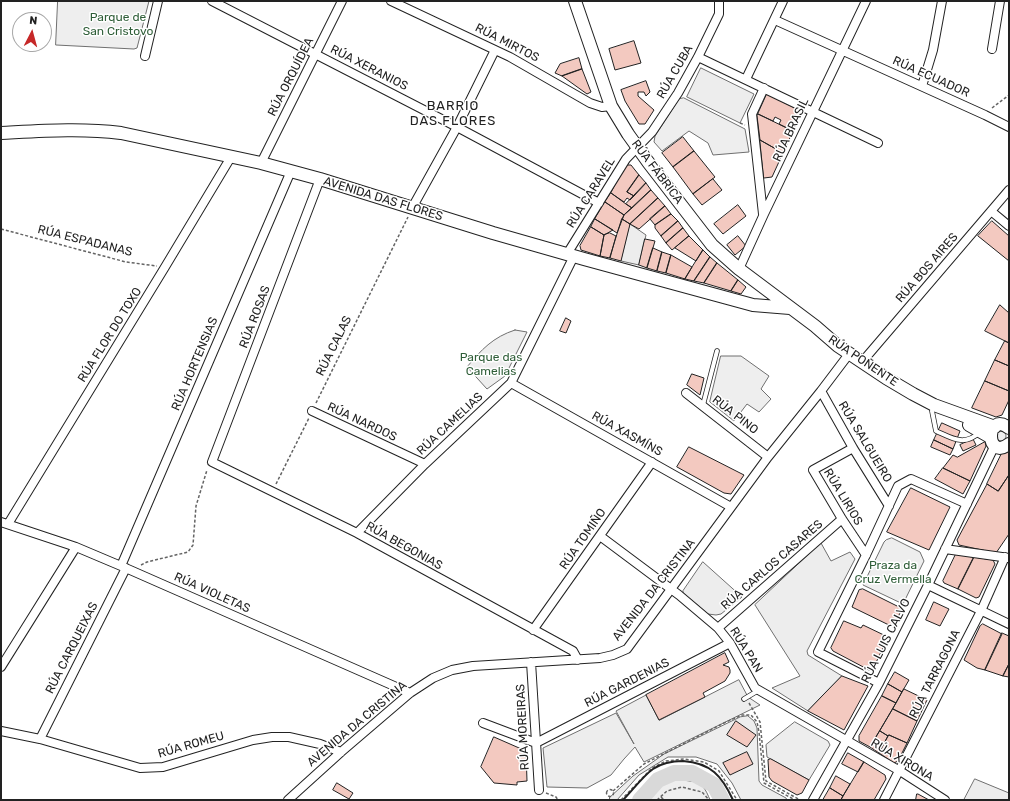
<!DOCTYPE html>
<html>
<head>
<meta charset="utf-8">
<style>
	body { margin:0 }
	#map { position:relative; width:1010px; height:801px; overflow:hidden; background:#fff; font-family:Rubik,sans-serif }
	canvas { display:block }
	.frame { position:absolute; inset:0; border:2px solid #222; pointer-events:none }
	.north { position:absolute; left:12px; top:12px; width:40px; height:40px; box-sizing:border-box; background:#fff; border:1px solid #a7a7a7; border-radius:50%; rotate:6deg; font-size:11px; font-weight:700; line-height:16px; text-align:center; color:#222 }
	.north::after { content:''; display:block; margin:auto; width:14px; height:18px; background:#c62828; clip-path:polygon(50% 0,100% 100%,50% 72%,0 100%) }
</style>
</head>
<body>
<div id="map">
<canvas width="1010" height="801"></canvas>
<div class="frame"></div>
<div class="north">N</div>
</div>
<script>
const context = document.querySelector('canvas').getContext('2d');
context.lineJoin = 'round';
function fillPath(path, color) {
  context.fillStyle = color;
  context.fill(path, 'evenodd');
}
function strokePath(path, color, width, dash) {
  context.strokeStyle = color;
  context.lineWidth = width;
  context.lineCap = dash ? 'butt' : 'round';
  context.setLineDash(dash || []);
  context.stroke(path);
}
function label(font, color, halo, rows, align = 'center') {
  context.font = font + ' Rubik,sans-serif';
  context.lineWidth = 3;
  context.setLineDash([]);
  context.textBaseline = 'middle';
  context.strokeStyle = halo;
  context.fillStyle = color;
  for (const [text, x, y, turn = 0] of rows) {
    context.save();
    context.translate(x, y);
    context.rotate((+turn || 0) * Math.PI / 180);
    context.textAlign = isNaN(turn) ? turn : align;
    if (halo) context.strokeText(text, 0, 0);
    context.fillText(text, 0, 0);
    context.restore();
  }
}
const green = new Path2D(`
	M 58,1 L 149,1 L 137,48 L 134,49 L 56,45 Z
	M 684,98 L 745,129 L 749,152 L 713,155 L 708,143 L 689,131 L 662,151 L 654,142 L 655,136 L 679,99 Z
	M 515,330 L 527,332 L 505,376 L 487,389 L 467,367 C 481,350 493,337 515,330 Z
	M 721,356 L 741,356 L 769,376 L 761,389 L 771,399 L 759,412 L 747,404 L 734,421 L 710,402 Z
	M996 436a5 5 0 1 1 10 0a5 5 0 1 1-10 0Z
	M 892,538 L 920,552 L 924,561 L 903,604 L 863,585 L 884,542 L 886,540 Z
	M 748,716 L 754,721 L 757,728 L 759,781 L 762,785 L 786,798 L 787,800 L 741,800 L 732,783 L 717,764 L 696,757 L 668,757 L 639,775 L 617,800 L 611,800 L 609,798 L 633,776 L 664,754 L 740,717 Z
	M 677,779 C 681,781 685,780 690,781 C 702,781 706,790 710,800 L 638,800 L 649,789 Z`);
const parking = new Path2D(`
	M 701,68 L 754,94 L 740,123 L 687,97 Z
	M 630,224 L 646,235 L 639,265 L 621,261 Z
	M 821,543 L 831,561 L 850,552 L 855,559 L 807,651 L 808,655 L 842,676 L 808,711 L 772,688 L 800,676 L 755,605 Z
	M 703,562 L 742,597 L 721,614 L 716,615 L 708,614 L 683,593 L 683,591 Z
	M 739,680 L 748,697 L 760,705 L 644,762 L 635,747 L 624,759 L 611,775 L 587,788 L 547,787 L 543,748 L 616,713 L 634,744 L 616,711 L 646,695 L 659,720 Z
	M 795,722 L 828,741 L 830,745 L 809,780 L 767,757 L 766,745 Z
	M 975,779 L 1009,793 L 1009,800 L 964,800 Z`);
const river = new Path2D(`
	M 640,800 L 658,780 L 674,773 L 692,773 L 714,785 L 722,800`);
const building = new Path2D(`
	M 634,41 L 641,63 L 615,70 L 609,49 Z
	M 579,58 L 582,69 L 562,76 L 555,73 L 560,64 Z
	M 582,69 L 591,92 L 587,94 L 562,76 Z
	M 646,81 L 650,92 L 646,96 L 644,92 L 638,92 L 638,96 L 654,110 L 645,124 L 639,124 L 625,101 L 621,90 Z
	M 767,94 L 801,111 L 793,131 L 779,124 L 781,120 L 775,117 L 773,121 L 758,114 Z
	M 758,114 L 793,131 L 783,153 L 760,140 L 757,116 Z
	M 683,137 L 694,151 L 673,167 L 662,153 Z
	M 760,140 L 783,153 L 772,177 L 764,178 Z
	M 694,151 L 715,177 L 693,194 L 673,167 Z
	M 626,165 L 631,165 L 639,175 L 627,192 L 634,196 L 630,200 L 627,198 L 624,202 L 611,193 Z
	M 639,175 L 646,183 L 634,196 L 627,192 Z
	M 713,179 L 722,190 L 702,205 L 693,194 Z
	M 646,183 L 651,190 L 632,208 L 626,204 Z
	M 651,190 L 658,198 L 630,224 L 622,219 L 624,215 Z
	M 611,193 L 626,204 L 632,208 L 624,215 L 605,202 Z
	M 658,198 L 665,206 L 639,229 L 630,224 Z
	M 605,202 L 624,215 L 617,233 L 595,219 Z
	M 738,205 L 746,216 L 723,234 L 714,224 Z
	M 665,206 L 671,214 L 655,225 L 650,219 Z
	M 671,214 L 678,221 L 661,236 L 655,228 L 655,225 Z
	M 595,219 L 613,230 L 604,235 L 591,227 Z
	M 622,219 L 630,224 L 621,261 L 610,258 Z
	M 678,221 L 683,228 L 666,243 L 661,236 Z
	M 992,221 L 1009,236 L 1009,261 L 978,236 Z
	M 591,227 L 604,235 L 600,256 L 581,250 L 580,246 Z
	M 683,228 L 689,236 L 672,250 L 666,243 Z
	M 610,233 L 616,236 L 610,258 L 600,256 L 604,235 Z
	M 689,236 L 703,250 L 696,261 L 675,248 Z
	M 738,236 L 746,246 L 735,255 L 727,245 Z
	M 645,239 L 655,241 L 647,268 L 639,265 Z
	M 653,248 L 662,252 L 657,271 L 647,268 Z
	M 703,250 L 710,257 L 694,281 L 685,279 Z
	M 662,252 L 671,255 L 666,273 L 657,271 Z
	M 671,255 L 692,267 L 685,279 L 666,273 Z
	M 710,257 L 717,263 L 704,283 L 694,281 Z
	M 717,263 L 738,280 L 731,291 L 704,283 Z
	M 738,280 L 746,287 L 741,294 L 731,291 Z
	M 1000,305 L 1009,313 L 1009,343 L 985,331 Z
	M 566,318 L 571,321 L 566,333 L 560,331 Z
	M 1005,341 L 1009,343 L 1009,366 L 995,360 Z
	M 995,360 L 1009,366 L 1009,391 L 985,381 Z
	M 692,374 L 704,378 L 700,395 L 687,385 Z
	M 985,381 L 1009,391 L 1009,400 L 1002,415 L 996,417 L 972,408 Z
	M 942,423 L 960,431 L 953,449 L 934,440 Z
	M 973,439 L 976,445 L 963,451 L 960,445 Z
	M 934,440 L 953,449 L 950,455 L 931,447 Z
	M 985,442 L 986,446 L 970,481 L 943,468 L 953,455 L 957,457 Z
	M 689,447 L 744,475 L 731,494 L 724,493 L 677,467 Z
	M 1005,447 L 1009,449 L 1009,475 L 998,491 L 987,484 Z
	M 943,468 L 970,481 L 963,494 L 935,479 Z
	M 1009,475 L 1009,534 L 996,553 L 959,545 L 957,540 L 987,484 L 998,491 Z
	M 911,488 L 950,507 L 929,550 L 887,532 Z
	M 956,554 L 974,557 L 958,589 L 944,583 L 943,581 Z
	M 974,557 L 993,560 L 995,564 L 979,597 L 976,598 L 958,589 Z
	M 863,589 L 899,607 L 901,611 L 893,627 L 852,607 L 859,590 Z
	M 934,602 L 949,609 L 940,626 L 926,620 Z
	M 844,621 L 861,628 L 863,625 L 888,637 L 873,669 L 869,670 L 833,651 L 831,648 Z
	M 983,624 L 1002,634 L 985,670 L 977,668 L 964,660 L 980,626 Z
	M 1002,633 L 1009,636 L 1009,664 L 1003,676 L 985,670 Z
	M 725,653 L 729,662 L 723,665 L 729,667 L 730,670 L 730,673 L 725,681 L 703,693 L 705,697 L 659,720 L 646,695 Z
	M 1009,664 L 1009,677 L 1003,676 Z
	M 895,672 L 909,680 L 902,692 L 888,684 Z
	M 842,676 L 868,686 L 844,730 L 808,711 Z
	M 888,684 L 902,692 L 896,703 L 882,696 Z
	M 904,689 L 927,700 L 917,721 L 893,709 Z
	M 882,696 L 896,703 L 870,747 L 859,741 L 859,736 Z
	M 893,709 L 917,721 L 907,743 L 889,735 L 888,736 L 880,731 Z
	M 736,721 L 756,735 L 747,747 L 727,735 Z
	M 880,731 L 888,736 L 879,753 L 870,747 Z
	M 889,735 L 907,743 L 898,761 L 894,763 L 879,753 Z
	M 494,737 L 526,751 L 527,781 L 517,782 L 517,785 L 494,783 L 481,767 Z
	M 747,752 L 753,764 L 730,775 L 723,763 Z
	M 848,753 L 864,762 L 858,772 L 842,764 Z
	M 771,759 L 809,780 L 802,793 L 797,795 L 772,781 L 769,777 L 768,760 Z
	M 864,762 L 885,775 L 886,779 L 874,800 L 841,800 Z
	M 836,776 L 850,784 L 843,796 L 830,788 Z
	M 337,783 L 353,793 L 349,799 L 333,790 Z
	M 830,788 L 843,796 L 841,800 L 823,800 Z
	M 917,794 L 918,794 L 929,800 L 916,800 Z`);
const path = new Path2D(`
	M 992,108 L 1009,95
	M 740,123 L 745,125
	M 1,229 L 126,262 L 157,266
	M 316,403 L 408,217
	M 276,484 L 309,418
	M 141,565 L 147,562 L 188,552 L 193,545 L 196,506 L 207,470
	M 749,703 L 760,722 L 766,781 L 800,800
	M606.5 793a3.5 3.5 0 1 1 7 0a3.5 3.5 0 1 1-7 0Z
	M 613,791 L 644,764 L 724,723 L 742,715 L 751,715 L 757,722 L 759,732 L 764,783 L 795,800
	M 546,793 L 556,797 L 558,800
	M 661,797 L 664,800
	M 621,800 L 652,768 L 666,761 L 684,759 L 704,762 L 719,771 L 737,800
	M 657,800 L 667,791 L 682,787 L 702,792 L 709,800`);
const lane = new Path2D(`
	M 703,405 L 717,351
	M 933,407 L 932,411 L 936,431 C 952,438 964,447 980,432
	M 744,699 L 759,690`);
const street = new Path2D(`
	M 212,1 L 457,127 L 599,203
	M 391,1 L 510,57 L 590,103 L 602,107 L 611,106
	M 775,20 L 985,115 L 1009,127
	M 992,49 L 1000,1
	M 145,56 L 158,1
	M 698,57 L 878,143
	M 746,79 L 783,1
	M 922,86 L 933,50 L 942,1
	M 261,163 L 342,1
	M 320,179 L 212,462 L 357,533 L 573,651 L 578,660
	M 412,208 L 457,127 L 495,50
	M 991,211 L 1009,226
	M 763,214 L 752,114 L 764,88
	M 567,254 L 626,159 L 652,132 L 678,93 L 698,57 L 719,14 L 719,1
	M 739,269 L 764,214 L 866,1
	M 862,362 L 1009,190
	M 511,383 L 731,507
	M 821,391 L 853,448 L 889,506
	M 686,393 L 768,457
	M 312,411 L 425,464
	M 853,448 L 813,470 L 842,519 L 866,555
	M 1,522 L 76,547 L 121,566 L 410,693
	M 8,524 L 165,267 L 231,157
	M 357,533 L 425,464 L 511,383 L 574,256
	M 600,536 L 679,595 L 718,628 L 730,643 L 755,688 L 900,771 L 945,800
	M 945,549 L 1009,558
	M 121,566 L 291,171
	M 928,585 L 1009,624
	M 718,628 L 842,519
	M 533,630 L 652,462
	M 531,662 L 539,790
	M 1,667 L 76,547
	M 879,683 L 818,652 L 866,555 L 898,486 L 911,479 L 967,504
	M 483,723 L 536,743 L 730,643
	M 1,731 L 40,739 L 140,768 L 163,767 L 253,740 L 272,737 L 289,737 L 320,744 L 341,752
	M 40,739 L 126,568
	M 288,800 L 341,752 L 410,693 L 433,678 L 452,670 L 473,666 L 600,658 L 613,655 L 627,649 L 768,457 L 821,391 L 849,354
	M 813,800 L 879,683 L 928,585 L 995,445
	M 884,800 L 981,611 L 1005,557`);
const secondary = new Path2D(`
	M 575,1 L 611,106 L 628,134 L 648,162 L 712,245 L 739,269 L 815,326 L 838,346 L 886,378 L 913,394 L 934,405 L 995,427
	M 1,133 C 41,131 81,128 121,133 L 261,163 L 320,179 L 493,233 L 584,259 L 753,305 L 790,308
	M 969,425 L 990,437
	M 1009,428 C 985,410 985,462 1009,444`);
const wall = new Path2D(`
	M 623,800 C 632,791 643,776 653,769 C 662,763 672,761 683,761 C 711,763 722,776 733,800`);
const parkNames = [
	["Parque de",118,18],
	["San Cristovo",118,32],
	["Parque das",491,358],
	["Camelias",491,372],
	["Praza da",893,566],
	["Cruz Vermella",893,580]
];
const streetNames = [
	["RÚA MIRTOS",507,43,27],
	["RÚA XERANIOS",369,68,27],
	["RÚA CUBA",675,72,-60],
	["RÚA ORQUÍDEA",291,77,-63],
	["RÚA ECUADOR",931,77,24],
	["RÚA BRASIL",791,130,-65],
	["RÚA FÁBRICA",657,172,53],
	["RÚA CARAVEL",591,193,-58],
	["AVENIDA DAS FLORES",383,199,17],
	["RÚA ESPADANAS",85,241,14],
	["RÚA BOS AIRES",927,268,-49],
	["RÚA ROSAS",255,317,-69],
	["RÚA FLOR DO TOXO",110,335,-58],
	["RÚA CALAS",334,346,-64],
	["RÚA POÑENTE",863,361,34],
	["RÚA HORTENSIAS",195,364,-67],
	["RÚA PINO",735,415,38],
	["RÚA NARDOS",362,422,25],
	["RÚA CAMELIAS",450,424,-43],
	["RÚA XASMÍNS",627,434,29],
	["RÚA SALGUEIRO",865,442,59],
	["RÚA LIRIOS",843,497,59],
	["RÚA TOMIÑO",583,539,-55],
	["RÚA BEGONIAS",404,546,29],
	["RÚA CARLOS CASARES",772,565,-41],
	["AVENIDA DA CRISTINA",654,590,-52],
	["RÚA VIOLETAS",212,593,24],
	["RÚA LUIS CALVO",886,641,-63],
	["RÚA CARQUEIXAS",72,648,-63],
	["RÚA PAN",746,650,58],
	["RÚA TARRAGONA",935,674,-63],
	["RÚA GARDENIAS",627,683,-27],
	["AVENIDA DA CRISTINA",357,724,-40],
	["RÚA MOREIRAS",523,727,-93],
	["RÚA ROMEU",191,745,-16],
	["RÚA XIRONA",902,760,31]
];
const neighbourhoodNames = [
	["BARRIO",453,106],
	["DAS FLORES",453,121]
];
fillPath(green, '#eee');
strokePath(green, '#6f6f6f', 1);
fillPath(parking, '#ededed');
strokePath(parking, '#6f6f6f', 1);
strokePath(river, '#d9d9d9', 16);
fillPath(building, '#f3c9c0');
strokePath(building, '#222', 1);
strokePath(lane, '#222', 5.5);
strokePath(street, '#222', 10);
strokePath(secondary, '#222', 14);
strokePath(path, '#646464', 1.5, [3, 2]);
strokePath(lane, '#fff', 4);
strokePath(street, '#fff', 8);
strokePath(secondary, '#fff', 12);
strokePath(wall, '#222', 2);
label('12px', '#2f5e38', '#fff', parkNames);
label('12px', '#222', '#fff', streetNames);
context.letterSpacing = '1px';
label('13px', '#222', '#fff', neighbourhoodNames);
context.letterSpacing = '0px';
</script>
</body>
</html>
